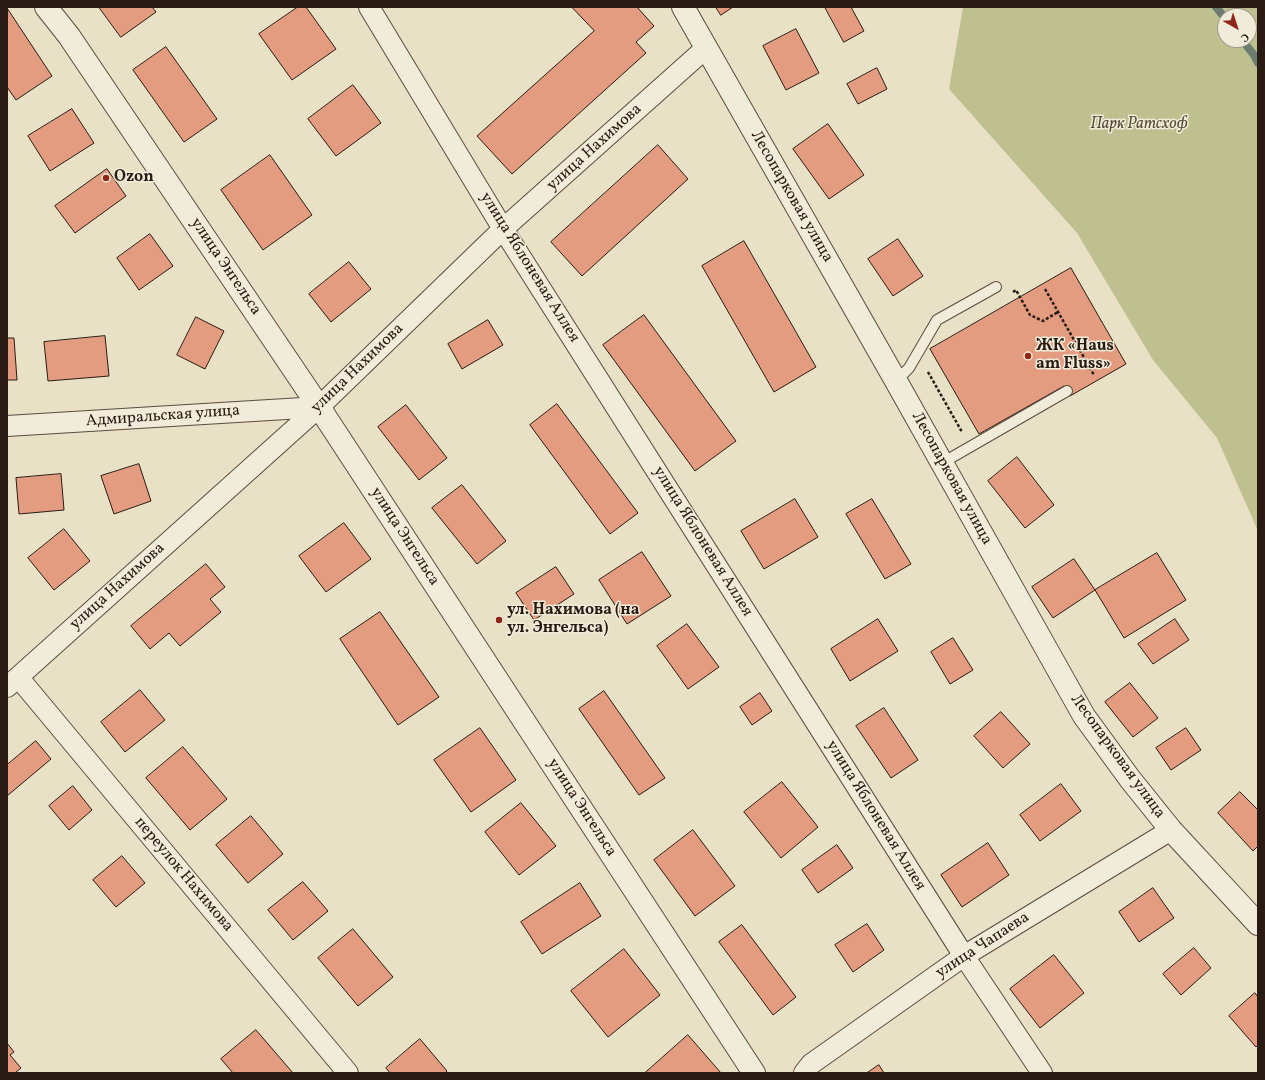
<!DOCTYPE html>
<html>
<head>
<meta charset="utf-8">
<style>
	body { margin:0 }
	#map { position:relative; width:1265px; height:1080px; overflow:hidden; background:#e9e1c5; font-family:Vollkorn,serif }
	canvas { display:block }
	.frame { position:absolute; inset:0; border:8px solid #291a13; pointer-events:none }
	.north { position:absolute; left:1217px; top:8px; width:40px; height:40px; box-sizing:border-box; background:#f1ecd9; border:1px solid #a1988a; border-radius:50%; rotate:141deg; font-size:11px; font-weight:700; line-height:16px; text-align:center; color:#291a13 }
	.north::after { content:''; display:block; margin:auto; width:14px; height:18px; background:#8f2418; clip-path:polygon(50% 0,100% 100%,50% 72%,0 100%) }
</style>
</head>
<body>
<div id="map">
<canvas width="1265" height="1080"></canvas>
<div class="frame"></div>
<div class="north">С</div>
</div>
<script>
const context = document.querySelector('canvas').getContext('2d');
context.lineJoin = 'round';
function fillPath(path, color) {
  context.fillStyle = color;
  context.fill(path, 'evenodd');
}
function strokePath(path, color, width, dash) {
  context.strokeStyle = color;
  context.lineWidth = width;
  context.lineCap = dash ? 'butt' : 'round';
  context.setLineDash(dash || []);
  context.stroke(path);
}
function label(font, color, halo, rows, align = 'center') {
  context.font = font + ' Vollkorn,serif';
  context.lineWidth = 3;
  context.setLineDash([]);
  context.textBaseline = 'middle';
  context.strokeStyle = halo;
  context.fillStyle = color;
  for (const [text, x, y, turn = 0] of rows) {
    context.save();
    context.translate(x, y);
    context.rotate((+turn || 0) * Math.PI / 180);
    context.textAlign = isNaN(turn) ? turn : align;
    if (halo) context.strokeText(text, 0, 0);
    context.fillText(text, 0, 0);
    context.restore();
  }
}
const green = new Path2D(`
	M 963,7 L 1258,7 L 1258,531 L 1217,438 L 1153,360 L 1077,233 L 949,89 ZM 1225,16 L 1249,16 L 1249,40 L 1225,40 Z`);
const stream = new Path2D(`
	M 1216,7 L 1225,18
	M 1242,40 L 1254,55 L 1258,63`);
const building = new Path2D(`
	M 99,7 L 152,7 L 156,12 L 121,37 Z
	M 298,7 L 306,7 L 336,49 L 292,80 L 259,34 Z
	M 572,7 L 637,7 L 654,26 L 636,42 L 646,53 L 512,174 L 477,136 L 594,31 Z
	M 716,7 L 733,7 L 721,15 Z
	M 825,7 L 851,7 L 864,31 L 844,42 Z
	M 7,8 L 52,76 L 16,100 L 7,87 Z
	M 796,29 L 819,73 L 786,90 L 763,46 Z
	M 166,47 L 217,119 L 184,142 L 133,70 Z
	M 877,68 L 887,89 L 858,104 L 847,84 Z
	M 353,85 L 381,123 L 336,156 L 308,119 Z
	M 72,109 L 94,143 L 50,171 L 28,136 Z
	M 828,124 L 864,175 L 829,199 L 793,149 Z
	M 658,145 L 688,179 L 582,276 L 551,242 Z
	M 270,155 L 312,215 L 263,250 L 221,190 Z
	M 107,169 L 126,196 L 75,233 L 55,206 Z
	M 150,234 L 173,266 L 139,290 L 117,258 Z
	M 898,239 L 923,276 L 893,296 L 868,259 Z
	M 744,241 L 816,367 L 774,392 L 702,266 Z
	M 349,262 L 371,289 L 331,322 L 309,294 Z
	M 1071,268 L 1126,364 L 1070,396 L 1064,386 L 979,434 L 930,349 Z
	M 644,315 L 736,441 L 695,471 L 603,345 Z
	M 196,317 L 224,331 L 205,369 L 177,355 Z
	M 488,320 L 503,345 L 462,369 L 448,344 Z
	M 105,336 L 109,376 L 48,381 L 44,342 Z
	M 7,338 L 14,338 L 17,380 L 7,380 Z
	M 557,404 L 638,513 L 610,534 L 530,425 Z
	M 406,405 L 447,458 L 419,480 L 378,427 Z
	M 1017,457 L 1054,505 L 1025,528 L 988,481 Z
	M 139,464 L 151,501 L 114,514 L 101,476 Z
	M 61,474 L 64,510 L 19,514 L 16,478 Z
	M 462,485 L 506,541 L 477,564 L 432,508 Z
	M 795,499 L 818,537 L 764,569 L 741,531 Z
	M 872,499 L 911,564 L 885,579 L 846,514 Z
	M 344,523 L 371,559 L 326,592 L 299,556 Z
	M 64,529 L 90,561 L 54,590 L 28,558 Z
	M 642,552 L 671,596 L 627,624 L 599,580 Z
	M 1157,553 L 1186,600 L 1124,638 L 1095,590 Z
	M 1074,559 L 1095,590 L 1053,618 L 1032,587 Z
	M 206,564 L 225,587 L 210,599 L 221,612 L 180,646 L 169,633 L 150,649 L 131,626 Z
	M 556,567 L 574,594 L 534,620 L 516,593 Z
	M 380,612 L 439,697 L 398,725 L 340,639 Z
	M 878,619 L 898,651 L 850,681 L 831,649 Z
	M 1175,619 L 1189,640 L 1153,664 L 1138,644 Z
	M 687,624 L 719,667 L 688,689 L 657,646 Z
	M 953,638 L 973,670 L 950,684 L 931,652 Z
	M 1130,683 L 1158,718 L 1133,737 L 1105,702 Z
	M 140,690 L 165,720 L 125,752 L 101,722 Z
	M 604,691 L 665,778 L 639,795 L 579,709 Z
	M 760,693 L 772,711 L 752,725 L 740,707 Z
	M 884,708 L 918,760 L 891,778 L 856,726 Z
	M 1001,712 L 1030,744 L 1003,768 L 974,736 Z
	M 480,728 L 516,780 L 471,812 L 434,760 Z
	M 1186,728 L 1201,750 L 1171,770 L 1156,748 Z
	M 36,741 L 51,759 L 7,796 L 7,765 Z
	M 183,747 L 227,799 L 190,830 L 146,778 Z
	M 782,782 L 818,827 L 781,858 L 744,812 Z
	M 1061,784 L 1081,811 L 1040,841 L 1020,815 Z
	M 73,786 L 92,810 L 69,830 L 49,806 Z
	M 1240,792 L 1258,810 L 1258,846 L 1253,851 L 1218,813 Z
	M 521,803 L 556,846 L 519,875 L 485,832 Z
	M 251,816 L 283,854 L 248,883 L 216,845 Z
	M 693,830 L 735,886 L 695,916 L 654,860 Z
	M 988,843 L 1009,875 L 962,907 L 941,875 Z
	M 837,845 L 853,868 L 818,893 L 802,870 Z
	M 122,856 L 145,883 L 116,907 L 93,880 Z
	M 303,882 L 328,911 L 293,940 L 268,910 Z
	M 580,883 L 601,916 L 542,954 L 521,922 Z
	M 1153,888 L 1174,918 L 1139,942 L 1119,912 Z
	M 867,924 L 884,950 L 853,972 L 835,945 Z
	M 742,925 L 796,997 L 773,1015 L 719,942 Z
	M 353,929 L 393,977 L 358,1006 L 318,958 Z
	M 1194,948 L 1211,968 L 1181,995 L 1163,974 Z
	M 624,949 L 660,995 L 608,1037 L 571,991 Z
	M 1054,955 L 1084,993 L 1040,1028 L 1010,989 Z
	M 1255,993 L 1258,997 L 1258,1045 L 1256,1047 L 1229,1016 Z
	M 256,1030 L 293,1073 L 233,1073 L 221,1059 Z
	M 688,1035 L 721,1073 L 645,1073 Z
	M 420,1039 L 447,1071 L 445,1073 L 390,1073 L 386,1068 Z
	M 7,1043 L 14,1052 L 10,1055 L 21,1068 L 15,1073 L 7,1073 Z
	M 879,1065 L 884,1073 L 867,1073 Z`);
const path = new Path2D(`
	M 1045,289 L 1094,375
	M 1013,292 L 1016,290 L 1030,315 L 1043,321 L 1058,312
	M 928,372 L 962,432`);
const service = new Path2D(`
	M 896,381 L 909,368 L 937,320 L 996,287
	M 942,463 L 1067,391`);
const minor = new Path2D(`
	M 369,7 L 503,229 L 964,956 L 1042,1073
	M 7,426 L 319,407
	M 18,677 L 348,1073
	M 7,687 L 319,407 L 503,229 L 706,48
	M 804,1073 L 811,1064 L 964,956 L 1171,830`);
const tertiary = new Path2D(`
	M 46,7 L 69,36 L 319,407 L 754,1073
	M 683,7 L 896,381 L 1084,716 L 1130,779 L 1171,830 L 1258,924`);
const markers = [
	[106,178,4,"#8f2418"],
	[1028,356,4,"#8f2418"],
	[499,620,4,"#8f2418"]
];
const parkNames = [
	["Парк Ратсхоф",1139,125]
];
const streetNames = [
	["улица Нахимова",595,148,-42],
	["Лесопарковая улица",791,197,60],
	["улица Энгельса",225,267,56],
	["улица Яблоневая Аллея",529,268,58],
	["улица Нахимова",358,369,-44],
	["Адмиральская улица",163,417,-4],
	["Лесопарковая улица",951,479,61],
	["улица Энгельса",404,537,57],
	["улица Яблоневая Аллея",702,542,58],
	["улица Нахимова",118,587,-42],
	["Лесопарковая улица",1117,757,54],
	["улица Энгельса",581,808,57],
	["улица Яблоневая Аллея",875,816,58],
	["переулок Нахимова",183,875,50],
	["улица Чапаева",983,946,-33]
];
const poiNames = [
	["Ozon",114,178],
	["ЖК «Haus",1036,347],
	["am Fluss»",1036,365],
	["ул. Нахимова (на",507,611],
	["ул. Энгельса)",507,629]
];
fillPath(green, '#bec18f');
strokePath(stream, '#6c7c70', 8);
fillPath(building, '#e39c80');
strokePath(building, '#291a13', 1);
strokePath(service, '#594c40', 12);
strokePath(minor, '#594c40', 22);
strokePath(tertiary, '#594c40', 24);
strokePath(path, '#291a13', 2.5, [3, 2]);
strokePath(service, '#f1ecd9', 10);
strokePath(minor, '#f1ecd9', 20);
strokePath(tertiary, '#f1ecd9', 22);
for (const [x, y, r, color] of markers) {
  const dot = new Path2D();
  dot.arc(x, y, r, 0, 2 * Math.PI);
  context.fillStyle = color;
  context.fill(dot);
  strokePath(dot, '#f1ecd9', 1.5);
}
label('italic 16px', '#564c38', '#f1ecd9', parkNames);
label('16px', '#291a13', '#f1ecd9', streetNames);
label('bold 16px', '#291a13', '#f1ecd9', poiNames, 'left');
</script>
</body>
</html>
